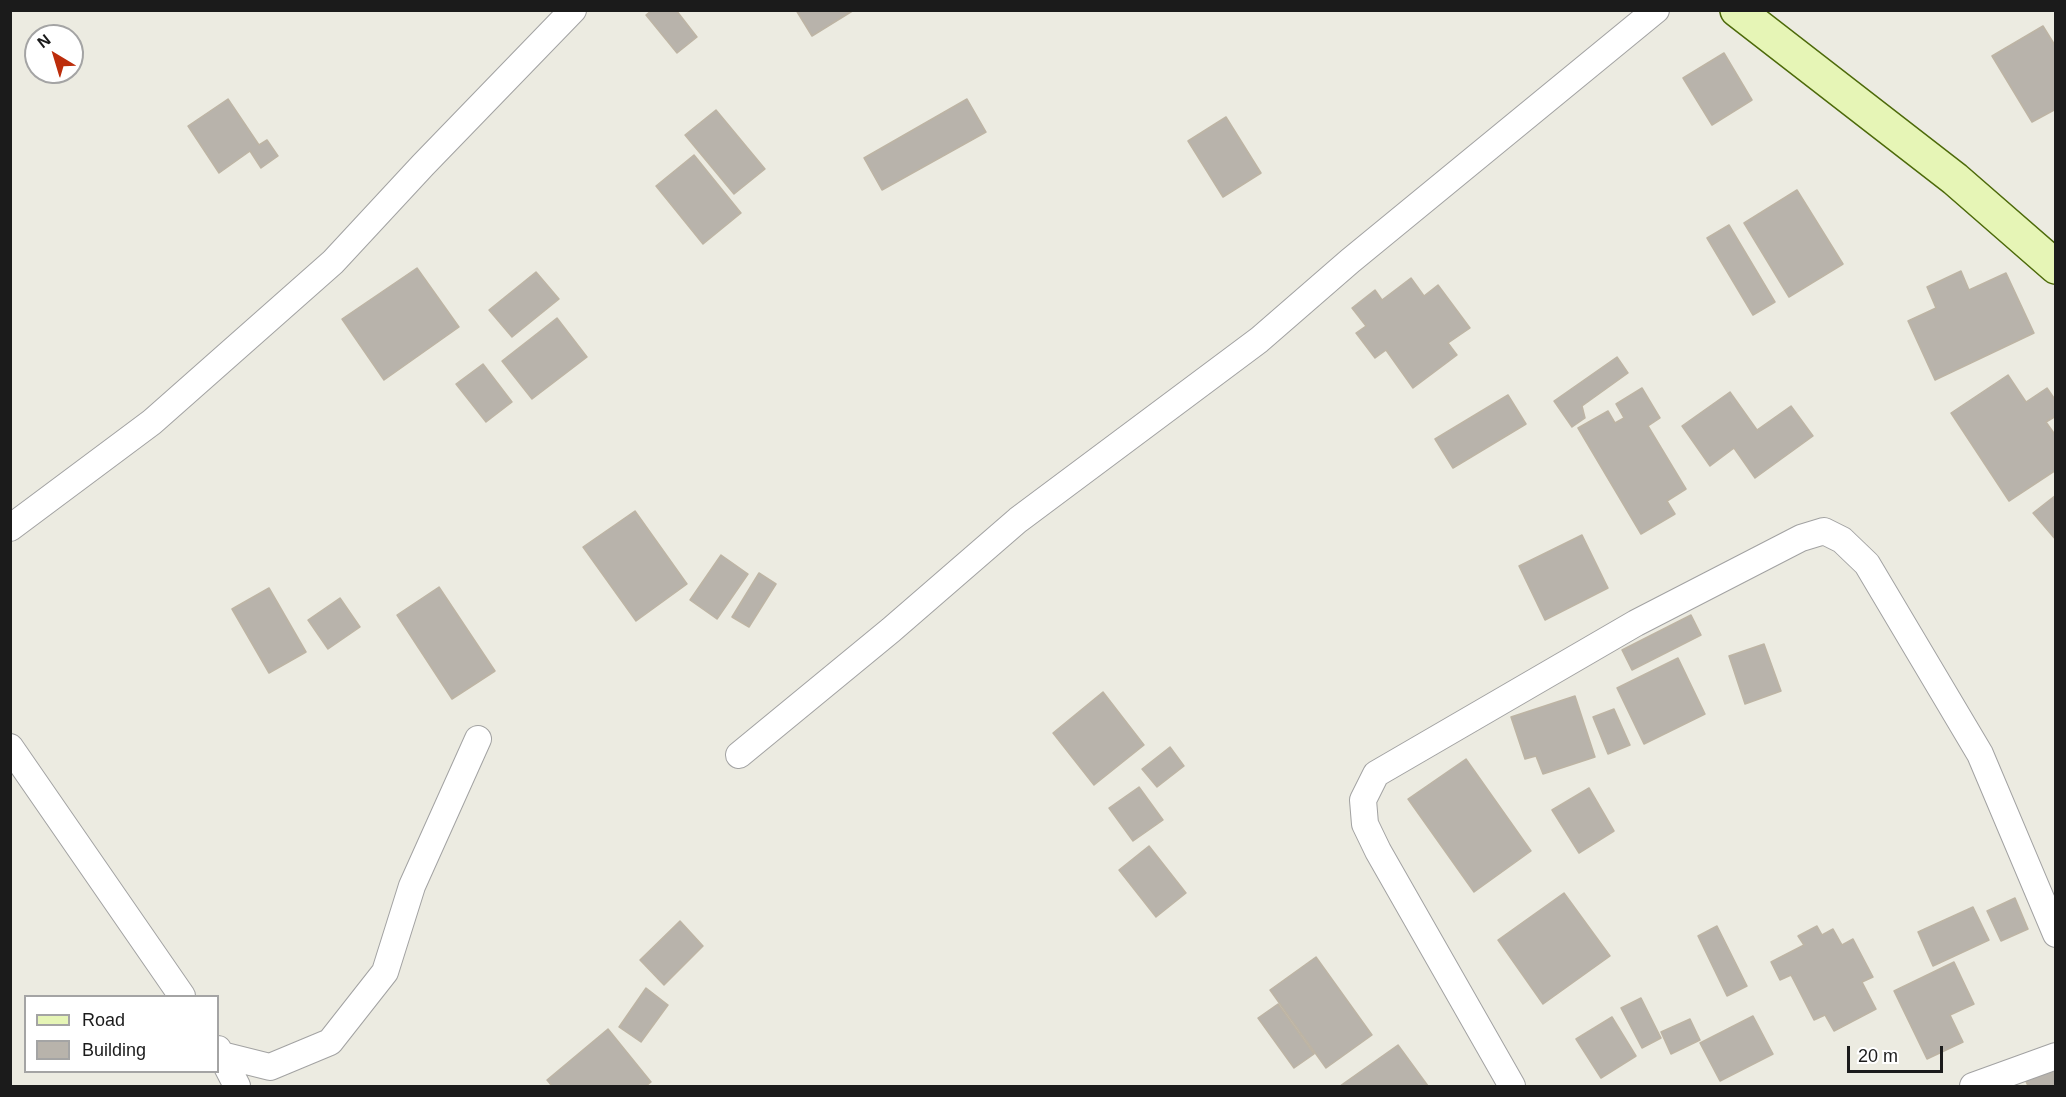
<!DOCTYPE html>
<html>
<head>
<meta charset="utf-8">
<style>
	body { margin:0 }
	#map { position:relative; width:2066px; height:1097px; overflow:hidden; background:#ecebe1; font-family:Helvetica,sans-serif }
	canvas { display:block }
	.frame { position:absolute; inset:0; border:12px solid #1b1b1b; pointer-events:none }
	.legend { position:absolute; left:24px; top:995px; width:195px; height:78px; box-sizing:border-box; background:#fff; border:2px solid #a4a4a4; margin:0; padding:8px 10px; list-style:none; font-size:18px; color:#1b1b1b }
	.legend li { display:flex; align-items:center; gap:12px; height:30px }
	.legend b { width:30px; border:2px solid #a4a4a4 }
	.north { position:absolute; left:24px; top:24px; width:60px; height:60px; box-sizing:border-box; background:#fff; border:2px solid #a4a4a4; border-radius:50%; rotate:322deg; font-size:16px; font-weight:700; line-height:24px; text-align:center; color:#1b1b1b }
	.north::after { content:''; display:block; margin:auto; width:21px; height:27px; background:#bc2d0b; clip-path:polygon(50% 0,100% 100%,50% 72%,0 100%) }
	.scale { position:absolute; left:1847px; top:1046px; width:96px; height:27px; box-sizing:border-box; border:3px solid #1b1b1b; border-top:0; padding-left:8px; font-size:18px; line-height:21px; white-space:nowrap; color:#1b1b1b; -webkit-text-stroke:4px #fff; paint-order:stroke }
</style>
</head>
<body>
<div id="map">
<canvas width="2066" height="1097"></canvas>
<div class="frame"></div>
<ul class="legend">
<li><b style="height:8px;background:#e6f5b6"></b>Road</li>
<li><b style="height:16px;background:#b8b3ab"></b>Building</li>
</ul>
<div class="north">N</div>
<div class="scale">20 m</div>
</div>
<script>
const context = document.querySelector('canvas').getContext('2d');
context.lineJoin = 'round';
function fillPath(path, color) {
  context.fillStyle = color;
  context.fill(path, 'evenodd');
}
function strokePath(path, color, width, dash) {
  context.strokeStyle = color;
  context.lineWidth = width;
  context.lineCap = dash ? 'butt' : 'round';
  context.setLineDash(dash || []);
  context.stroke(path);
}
const building = new Path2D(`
	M 652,10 L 676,10 L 697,37 L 677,53 L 646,15 Z
	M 796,10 L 854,10 L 812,36 Z
	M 2043,26 L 2056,47 L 2056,109 L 2032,122 L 1992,56 Z
	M 1724,53 L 1752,100 L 1712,125 L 1683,78 Z
	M 228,99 L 259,145 L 267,140 L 278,156 L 261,168 L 250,151 L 219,173 L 188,126 Z
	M 967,99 L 986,132 L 882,190 L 864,158 Z
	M 716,110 L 765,169 L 734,194 L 685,135 Z
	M 1226,117 L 1261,173 L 1223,197 L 1188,141 Z
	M 694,155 L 741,213 L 703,244 L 656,186 Z
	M 1797,190 L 1843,264 L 1789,297 L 1744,223 Z
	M 1729,225 L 1775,302 L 1753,315 L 1707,238 Z
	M 417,268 L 459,327 L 384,380 L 342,319 Z
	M 1961,271 L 1969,290 L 2006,273 L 2034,333 L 1935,380 L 1908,321 L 1936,308 L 1927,287 Z
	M 536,272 L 559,299 L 512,337 L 489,310 Z
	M 1411,278 L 1424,296 L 1438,285 L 1470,328 L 1448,343 L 1457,355 L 1413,388 L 1386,350 L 1375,358 L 1356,333 L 1366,326 L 1352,308 L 1375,290 L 1382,300 Z
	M 557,318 L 587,357 L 532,399 L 502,361 Z
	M 1617,357 L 1628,373 L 1582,406 L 1585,418 L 1572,427 L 1554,401 Z
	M 483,364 L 512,402 L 486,422 L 456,384 Z
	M 2008,375 L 2026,402 L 2047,388 L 2056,401 L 2056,416 L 2046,422 L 2056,436 L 2056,470 L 2009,501 L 1951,413 Z
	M 1642,388 L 1660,418 L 1648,426 L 1686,489 L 1667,501 L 1675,514 L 1641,534 L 1578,428 L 1608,411 L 1615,423 L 1624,418 L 1616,404 Z
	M 1730,392 L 1757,430 L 1791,406 L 1813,436 L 1755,478 L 1734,448 L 1710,466 L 1682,426 Z
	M 1508,395 L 1526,424 L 1453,468 L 1435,439 Z
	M 2056,495 L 2056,540 L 2033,513 Z
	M 635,511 L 687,584 L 636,621 L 583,547 Z
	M 1582,535 L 1608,588 L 1545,620 L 1519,566 Z
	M 721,555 L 748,574 L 717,619 L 690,600 Z
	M 759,573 L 776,584 L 749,627 L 732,617 Z
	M 439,587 L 495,671 L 452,699 L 397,615 Z
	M 269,588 L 306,652 L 269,673 L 232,609 Z
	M 340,598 L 360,627 L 328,649 L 308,620 Z
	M 1691,615 L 1701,635 L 1632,670 L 1622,650 Z
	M 1764,644 L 1781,691 L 1745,704 L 1729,656 Z
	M 1678,658 L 1705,714 L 1644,744 L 1617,688 Z
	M 1103,692 L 1144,745 L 1094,785 L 1053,733 Z
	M 1575,696 L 1595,757 L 1543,774 L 1536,756 L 1525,759 L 1511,717 Z
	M 1614,709 L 1630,745 L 1608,754 L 1593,717 Z
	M 1170,747 L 1184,766 L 1157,787 L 1142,769 Z
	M 1466,759 L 1531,851 L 1474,892 L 1408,799 Z
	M 1139,787 L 1163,820 L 1133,841 L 1109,808 Z
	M 1589,788 L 1614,831 L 1579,853 L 1552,810 Z
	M 1149,846 L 1186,893 L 1156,917 L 1119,870 Z
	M 1564,893 L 1610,956 L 1543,1004 L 1498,940 Z
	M 2015,898 L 2028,929 L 2001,941 L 1987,911 Z
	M 1973,907 L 1989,940 L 1933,966 L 1918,932 Z
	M 680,921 L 703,946 L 664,985 L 640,960 Z
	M 1717,926 L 1747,986 L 1727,996 L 1698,936 Z
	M 1817,926 L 1822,935 L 1833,929 L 1842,945 L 1853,939 L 1873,977 L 1862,982 L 1876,1009 L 1834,1031 L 1825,1015 L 1814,1020 L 1791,975 L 1780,980 L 1771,962 L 1804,945 L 1798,936 Z
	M 1316,957 L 1372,1035 L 1326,1068 L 1270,990 Z
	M 1954,962 L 1974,1004 L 1950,1015 L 1963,1042 L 1927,1059 L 1894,991 Z
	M 646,988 L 668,1005 L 641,1042 L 619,1027 Z
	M 1641,998 L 1661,1038 L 1642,1048 L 1621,1008 Z
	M 1278,1004 L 1314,1054 L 1294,1068 L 1258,1018 Z
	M 1753,1016 L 1773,1054 L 1720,1081 L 1700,1043 Z
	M 1612,1017 L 1636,1056 L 1601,1078 L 1576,1039 Z
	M 1690,1019 L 1700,1040 L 1671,1054 L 1661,1032 Z
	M 608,1029 L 651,1082 L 646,1086 L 552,1086 L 547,1080 Z
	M 1398,1045 L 1428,1086 L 1340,1086 Z
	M 2055,1066 L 2056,1086 L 2028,1086 L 2025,1079 Z`);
const street = new Path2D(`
	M 10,528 L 152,422 L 333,262 L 423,165 L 573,10
	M 10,747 L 182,996
	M 739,755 L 891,630 L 1018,520 L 1259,340 L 1350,261 L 1656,10
	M 218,1049 L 237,1086
	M 222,1055 L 270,1067 L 330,1042 L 385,972 L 412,886 L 478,739
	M 1512,1086 L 1378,851 L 1365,824 L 1363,800 L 1376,774 L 1636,623 L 1801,538 L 1824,531 L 1842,540 L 1867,564 L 1980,754 L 2056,934
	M 1973,1086 L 2056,1056`);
const secondary = new Path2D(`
	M 1737,10 L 1955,179 L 2056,267`);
fillPath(building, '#b8b3ab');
strokePath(building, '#bdb4a4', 1.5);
strokePath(street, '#a2a2a2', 28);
strokePath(secondary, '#4d6a0a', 36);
strokePath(street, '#fff', 26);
strokePath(secondary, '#e6f5b6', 33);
</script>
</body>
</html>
